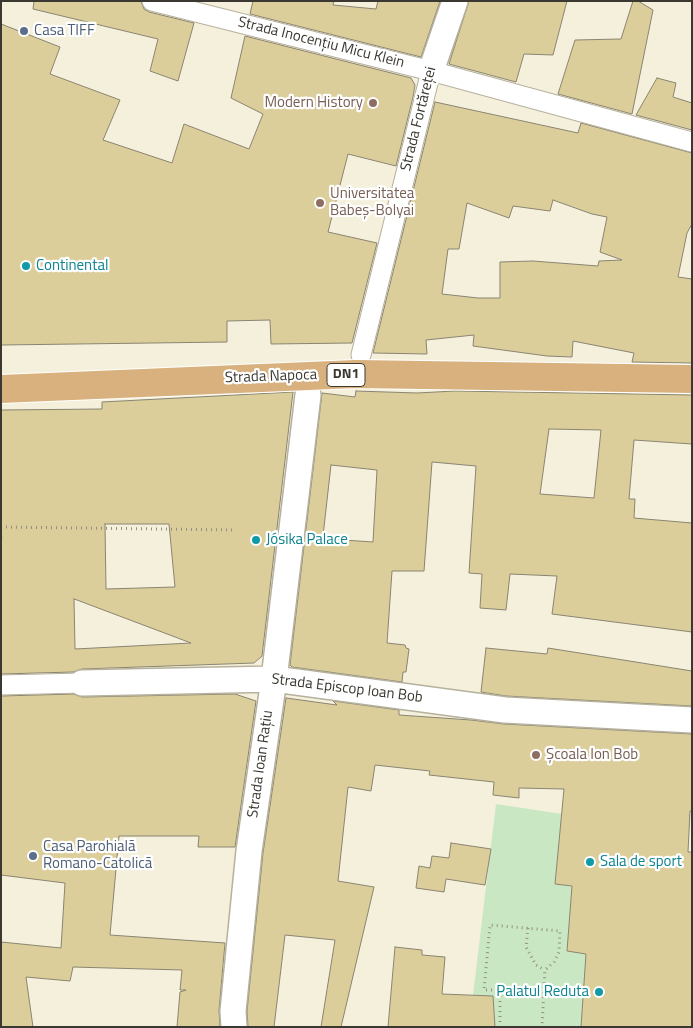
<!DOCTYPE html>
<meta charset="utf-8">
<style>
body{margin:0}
#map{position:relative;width:693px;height:1028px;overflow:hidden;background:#f5f0db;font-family:"Titillium Web",sans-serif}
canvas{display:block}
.frame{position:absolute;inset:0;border:2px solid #3a3830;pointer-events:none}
</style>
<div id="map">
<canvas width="693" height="1028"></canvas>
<div class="frame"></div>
</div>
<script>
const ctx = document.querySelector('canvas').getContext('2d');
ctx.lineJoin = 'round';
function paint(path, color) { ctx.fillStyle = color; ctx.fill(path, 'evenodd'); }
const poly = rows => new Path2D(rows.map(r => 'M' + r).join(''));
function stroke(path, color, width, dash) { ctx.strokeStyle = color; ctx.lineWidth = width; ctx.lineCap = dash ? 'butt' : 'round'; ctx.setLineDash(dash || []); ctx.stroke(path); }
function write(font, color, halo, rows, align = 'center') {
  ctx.font = font + ' "Titillium Web",sans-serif'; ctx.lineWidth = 4.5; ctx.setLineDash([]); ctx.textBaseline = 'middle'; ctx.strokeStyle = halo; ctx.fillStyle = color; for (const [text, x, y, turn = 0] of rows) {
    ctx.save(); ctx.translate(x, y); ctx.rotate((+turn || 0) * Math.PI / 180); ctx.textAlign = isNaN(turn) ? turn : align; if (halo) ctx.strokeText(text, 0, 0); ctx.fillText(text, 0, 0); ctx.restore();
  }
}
paint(poly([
 [496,804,562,814,555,884,572,886,567,951,586,954,581,1027,495,1027,493,996,473,995]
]), '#cae7c3');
const building = poly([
 [34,1,141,1,144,9,149,12,194,23,178,81,150,71,158,39,33,9,34,1],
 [253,1,334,1,333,5,376,9,378,1,440,1,421,57,250,14,253,1],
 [469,1,567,1,553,55,524,54,516,82,449,64,469,1],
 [633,1,638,1,653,10,632,114,558,94,575,40,621,39,633,1],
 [1,24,60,47,50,74,120,100,103,140,172,163,184,124,249,149,263,114,231,98,245,36,411,78,415,85,413,97,396,166,348,154,328,232,377,243,352,343,271,344,270,320,227,321,227,342,1,345,1,24],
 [657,78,676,83,673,97,692,103,692,130,636,115,657,78],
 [435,102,578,133,581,123,692,153,692,224,687,233,678,277,692,279,692,363,632,362,634,353,573,341,572,357,547,356,473,346,474,335,426,340,427,354,373,353,435,102],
 [553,200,592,214,607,217,600,252,622,260,599,261,598,266,533,261,500,262,500,298,478,298,442,294,448,249,459,249,467,203,509,218,513,206,550,211,553,200],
 [356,391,417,393,455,391,692,395,692,444,634,440,629,499,635,499,634,518,692,523,692,632,552,614,557,576,510,574,506,610,480,608,482,574,469,573,476,466,432,462,424,571,392,571,387,643,405,645,406,648,409,649,406,672,403,672,402,682,292,667,290,665,322,393,355,397,356,391],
 [549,429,601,430,594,498,540,494,549,429],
 [331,465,377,470,373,542,329,539,329,537,323,536,331,465],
 [293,392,262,656,254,663,82,669,73,672,1,674,1,410,102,409,102,402,293,392],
 [105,524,169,524,175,587,106,589,105,524],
 [74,599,77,600,191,643,75,649,74,599],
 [486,648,547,654,548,648,692,671,692,706,506,696,481,692,486,648],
 [74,694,82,697,235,694,256,701,235,847,198,847,199,836,119,836,110,935,225,943,219,1010,220,1027,177,1027,180,992,186,990,180,990,182,970,73,967,70,981,26,977,33,1027,1,1027,1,942,61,948,65,883,1,875,1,696,74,694],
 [286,698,337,705,333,701,399,710,399,715,471,720,504,724,692,734,692,811,690,811,688,852,692,852,692,1027,581,1027,586,954,567,951,572,886,555,884,564,789,519,788,519,798,493,795,494,782,429,775,430,771,375,765,371,791,348,787,338,881,374,887,341,1027,321,1027,335,940,285,935,274,1027,248,1027,247,1011,263,853,286,698],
 [451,843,491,849,485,885,446,879,444,892,416,888,419,866,430,868,432,856,449,858,451,843],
 [395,947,422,950,422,955,445,957,442,994,493,996,495,1027,388,1027,395,947]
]);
paint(building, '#dcce9b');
stroke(building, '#898471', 1);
const pedestrian = poly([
 [152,1,431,71,692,142],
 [361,355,431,71],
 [1,685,82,683]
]);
const minor = poly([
 [431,71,455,1],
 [82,683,274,679,505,710,692,720],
 [234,1027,233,1011,249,851,274,679,308,395]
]);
const primary = poly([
 [1,389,356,374,692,379]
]);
stroke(pedestrian, '#b6b19d', 21);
stroke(minor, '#b6b19d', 28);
stroke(primary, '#fff', 30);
stroke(poly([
 [1,527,236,530],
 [1,537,1,542],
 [689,816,692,816],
 [528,928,526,947,536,965,545,970],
 [500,1027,500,990,484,990,490,925,560,931,559,952,554,962,545,970,542,1027]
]), '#939081', 3, [1, 4]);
stroke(pedestrian, '#fff', 19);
stroke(minor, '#fff', 25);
stroke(primary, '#d8b17e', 28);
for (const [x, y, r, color] of [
 [24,31,5,"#5c6f8a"],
 [373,103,5,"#8d6e63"],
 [320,203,5,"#8d6e63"],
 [26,266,5,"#0f9aa8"],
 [256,540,5,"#0f9aa8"],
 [536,755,5,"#8d6e63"],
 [33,856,5,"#5c6f8a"],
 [590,862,5,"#0f9aa8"],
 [599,992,5,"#0f9aa8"]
]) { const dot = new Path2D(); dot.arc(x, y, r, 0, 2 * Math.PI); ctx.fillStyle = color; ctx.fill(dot); stroke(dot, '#fff', 2); }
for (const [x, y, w] of [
 [346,375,38]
]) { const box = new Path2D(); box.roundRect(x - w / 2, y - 11.5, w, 23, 4); ctx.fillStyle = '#fff'; ctx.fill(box); stroke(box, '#3a3830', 1); }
write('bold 14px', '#3a3830', null, [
 ["DN1",346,375]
]);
write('15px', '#4e5e75', '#fff', [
 ["Casa TIFF",34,31],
 ["Casa Parohială",43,847],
 ["Romano-Catolică",43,864]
], 'left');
write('15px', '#3a3830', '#fff', [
 ["Strada Inocențiu Micu Klein",321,43,14],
 ["Strada Fortăreței",419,119,-76],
 ["Strada Napoca",271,377,-2],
 ["Strada Episcop Ioan Bob",347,689,7],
 ["Strada Ioan Rațiu",261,764,-82]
]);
write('15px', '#785e54', '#fff', [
 ["Modern History",363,103,"right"],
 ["Universitatea",330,194],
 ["Babeș-Bolyai",330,211],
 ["Școala Ion Bob",546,755]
], 'left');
write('15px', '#0d838f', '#fff', [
 ["Continental",36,266],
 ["Jósika Palace",266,540],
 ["Sala de sport",600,862],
 ["Palatul Reduta",589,992,"right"]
], 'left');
</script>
